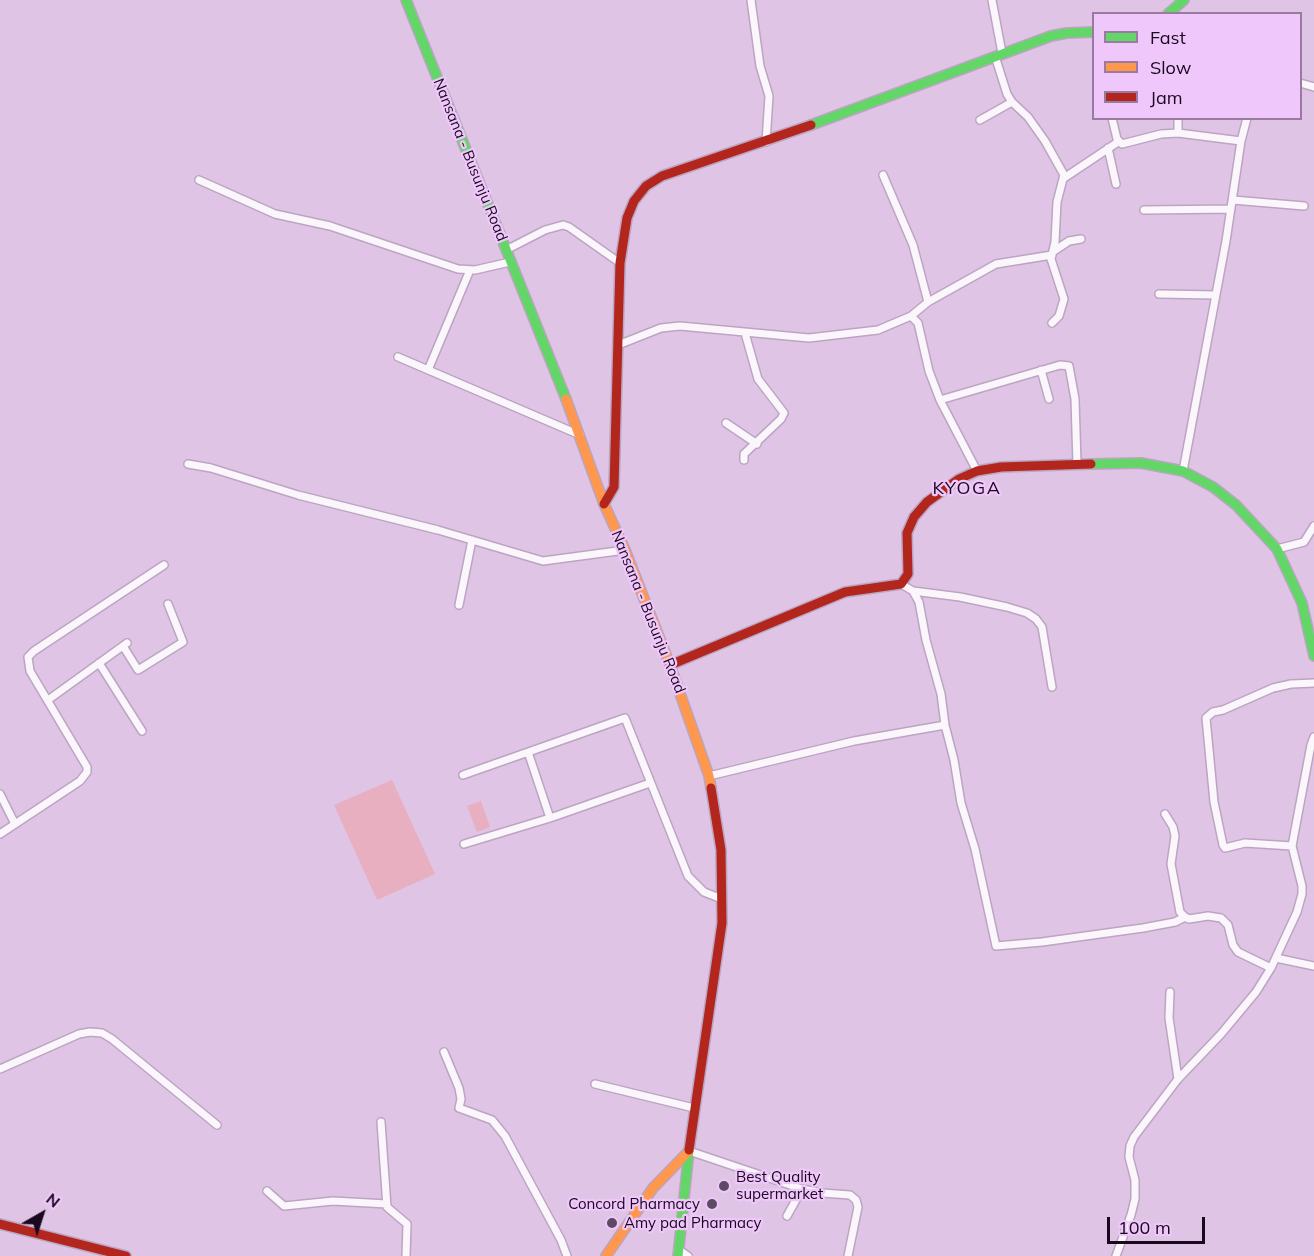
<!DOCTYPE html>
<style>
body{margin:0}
#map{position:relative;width:1314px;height:1256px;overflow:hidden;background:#dfc4e6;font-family:Mulish,sans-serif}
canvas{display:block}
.legend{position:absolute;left:1092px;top:12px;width:210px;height:108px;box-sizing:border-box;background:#efc7fa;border:2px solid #997ba2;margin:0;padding:8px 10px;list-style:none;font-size:18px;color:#19081e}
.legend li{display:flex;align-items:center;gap:12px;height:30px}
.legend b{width:30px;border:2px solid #997ba2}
.north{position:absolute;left:12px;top:1184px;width:60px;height:60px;-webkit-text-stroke:4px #efc7fa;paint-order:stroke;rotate:39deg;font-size:16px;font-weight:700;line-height:24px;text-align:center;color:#19081e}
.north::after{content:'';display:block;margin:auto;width:21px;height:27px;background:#19081e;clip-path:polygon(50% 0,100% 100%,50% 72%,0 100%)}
.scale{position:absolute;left:1107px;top:1217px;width:98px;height:27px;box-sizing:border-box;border:3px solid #19081e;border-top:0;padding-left:8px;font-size:18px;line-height:21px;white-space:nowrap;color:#19081e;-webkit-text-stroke:4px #efc7fa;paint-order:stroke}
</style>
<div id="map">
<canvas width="1314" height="1256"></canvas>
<ul class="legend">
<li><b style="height:8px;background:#63d668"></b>Fast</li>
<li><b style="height:8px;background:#ff974d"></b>Slow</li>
<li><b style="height:8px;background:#b3261e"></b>Jam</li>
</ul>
<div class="north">N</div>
<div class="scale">100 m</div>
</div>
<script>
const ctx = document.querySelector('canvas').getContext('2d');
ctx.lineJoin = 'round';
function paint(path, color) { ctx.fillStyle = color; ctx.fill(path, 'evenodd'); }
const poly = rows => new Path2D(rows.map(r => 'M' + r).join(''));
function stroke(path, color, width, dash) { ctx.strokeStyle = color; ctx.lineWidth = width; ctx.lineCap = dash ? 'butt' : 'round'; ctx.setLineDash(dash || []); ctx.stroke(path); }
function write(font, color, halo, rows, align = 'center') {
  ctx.font = font + ' Mulish,sans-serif'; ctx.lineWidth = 4.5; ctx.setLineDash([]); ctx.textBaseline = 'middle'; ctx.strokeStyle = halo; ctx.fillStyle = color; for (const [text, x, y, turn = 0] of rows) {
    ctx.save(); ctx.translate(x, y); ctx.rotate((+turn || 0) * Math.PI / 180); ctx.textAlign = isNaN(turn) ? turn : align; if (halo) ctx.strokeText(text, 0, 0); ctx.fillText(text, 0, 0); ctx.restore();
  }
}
paint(poly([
 [392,780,435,874,377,900,334,805],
 [481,801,490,827,477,832,467,806]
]), '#e7afbf');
const street = poly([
 [751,0,760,66,769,96,766,142],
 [992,0,1002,53],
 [995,56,1007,94,1012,102,1028,117,1045,141,1064,175,1057,202,1055,242,1051,259,1064,299,1059,316,1052,323],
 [1300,83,1314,87],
 [1112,118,1117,139,1122,144,1161,134,1178,133,1241,141,1226,241,1183,471],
 [980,120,1012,102],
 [1178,133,1178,118],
 [1241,141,1247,118],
 [1108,148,1116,184],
 [883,175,913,245,928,302],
 [1064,178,1118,142],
 [199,180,275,214,330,226,458,269,475,270,510,262],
 [1233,200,1304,206],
 [1144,210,1231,209],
 [506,250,545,230,563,225,569,227,620,263],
 [1054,251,1069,241,1081,239],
 [1159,294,1216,295],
 [911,316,928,302,996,264,1052,255],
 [618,345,661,328,680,326,809,338,878,330,911,316,918,323,929,371,940,400,977,471],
 [398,357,580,435],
 [428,370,470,270],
 [1041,370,1049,399],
 [940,400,1060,365,1069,366,1075,399,1077,464],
 [726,423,757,444],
 [744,460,744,454,781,419,784,413,758,379,745,333],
 [188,464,211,468,298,495,438,530,543,561,625,550],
 [1277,549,1304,542,1314,526],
 [901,584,913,591,919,602,926,640,941,694,945,725,954,760,961,803,975,849,996,946,1042,942,1143,928,1175,922,1185,917],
 [913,591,960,597,1007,607,1027,613,1036,619,1042,627,1052,687],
 [459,605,472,540],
 [123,646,138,670,183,642,168,604],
 [99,663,142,731],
 [48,700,127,643],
 [528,752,550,818],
 [463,775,625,718,688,876,704,892,722,899],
 [709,776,854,741,945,725],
 [0,794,15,824],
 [1165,814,1173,827,1175,836,1171,864,1180,912,1185,917,1189,919,1208,916,1221,918,1228,925,1233,945,1238,952,1271,968],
 [0,834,80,781,87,772,87,767,30,671,28,657,34,651,164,565],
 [464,844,550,818,650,783],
 [1292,846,1245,843,1225,848,1223,845,1214,802,1206,718,1213,712,1223,710,1273,688,1291,684,1314,683],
 [1276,958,1314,966],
 [1170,992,1169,1018,1178,1079],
 [444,1052,459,1088,461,1099,459,1108,492,1120,505,1136,561,1240,567,1256],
 [0,1069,79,1034,90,1032,102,1033,112,1039,217,1125],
 [595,1084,694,1108],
 [381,1122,387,1207,407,1224,406,1256],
 [689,1151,802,1189,822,1193,850,1195,856,1200,858,1207,848,1256],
 [267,1191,284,1206,333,1201,387,1204],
 [787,1216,802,1189],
 [678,1249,688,1256],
 [1116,1256,1131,1215,1135,1199,1135,1180,1129,1157,1130,1146,1134,1137,1178,1079,1221,1034,1256,992,1271,968,1297,912,1302,894,1302,886,1292,846,1311,745,1314,737]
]);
const fast = poly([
 [406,0,566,399],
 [1168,14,1184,0],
 [811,125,1051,36,1067,33,1094,32],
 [1091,464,1141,463,1183,471,1213,487,1236,505,1277,549,1302,603,1314,656],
 [678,1256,689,1150]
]);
const slow = poly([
 [566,399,604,504,625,550,670,665,709,776,711,788],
 [606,1256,653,1188,689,1151]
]);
const jam = poly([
 [604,504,614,487,620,263,627,218,634,201,646,186,662,176,811,125],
 [670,665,845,592,901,584,908,574,907,533,914,517,927,502,959,479,977,471,1001,467,1091,464],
 [689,1150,722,923,721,850,711,788],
 [0,1224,126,1256]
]);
stroke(street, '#bba5c1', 10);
stroke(fast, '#bba5c1', 12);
stroke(slow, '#bba5c1', 12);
stroke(jam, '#bba5c1', 12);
stroke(street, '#faf6fb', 7);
stroke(fast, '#63d668', 9);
stroke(slow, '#ff974d', 9);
stroke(jam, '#b3261e', 9);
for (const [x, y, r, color] of [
 [724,1186,6,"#5e4a64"],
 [712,1204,6,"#5e4a64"],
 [612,1223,6,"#5e4a64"]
]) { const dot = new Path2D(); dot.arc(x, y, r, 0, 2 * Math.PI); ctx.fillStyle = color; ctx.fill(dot); stroke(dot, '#efc7fa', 2); }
write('15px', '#19081e', '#efc7fa', [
 ["Nansana - Busunju Road",470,160,68],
 ["Nansana - Busunju Road",648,612,68]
]);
write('15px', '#19081e', '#efc7fa', [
 ["Best Quality",736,1177],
 ["supermarket",736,1194],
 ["Concord Pharmacy",700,1204,"right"],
 ["Amy pad Pharmacy",624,1223]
], 'left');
ctx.letterSpacing = '1.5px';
write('18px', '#19081e', '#efc7fa', [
 ["KYOGA",967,489]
]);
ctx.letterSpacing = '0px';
</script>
